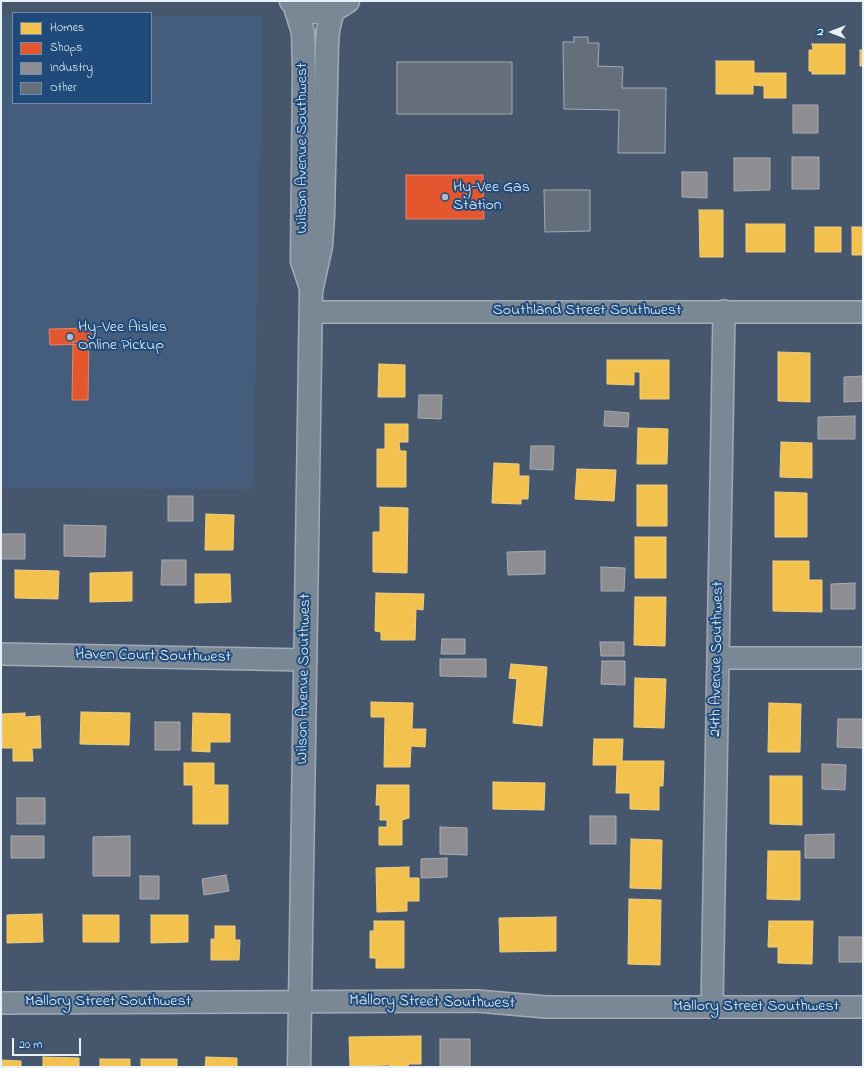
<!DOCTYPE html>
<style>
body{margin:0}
#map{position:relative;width:864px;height:1068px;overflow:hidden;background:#46576d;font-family:"Indie Flower",sans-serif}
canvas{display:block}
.frame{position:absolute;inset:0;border:2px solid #e8f1f8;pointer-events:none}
.legend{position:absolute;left:12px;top:12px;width:140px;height:92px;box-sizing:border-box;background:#1f4a7a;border:1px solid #6f8dac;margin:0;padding:5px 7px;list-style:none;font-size:12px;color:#e8f1f8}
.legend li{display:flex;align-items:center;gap:8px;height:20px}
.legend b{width:20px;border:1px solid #6f8dac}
.north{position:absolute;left:812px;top:12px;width:40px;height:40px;-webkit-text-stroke:3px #1f4a7a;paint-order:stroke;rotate:270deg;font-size:11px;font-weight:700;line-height:16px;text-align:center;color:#e8f1f8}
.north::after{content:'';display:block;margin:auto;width:14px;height:18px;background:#e8f1f8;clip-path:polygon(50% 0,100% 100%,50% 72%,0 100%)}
.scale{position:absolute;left:12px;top:1038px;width:69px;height:18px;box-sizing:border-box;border:2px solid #e8f1f8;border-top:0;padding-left:5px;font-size:12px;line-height:14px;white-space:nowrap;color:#e8f1f8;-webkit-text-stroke:3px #1f4a7a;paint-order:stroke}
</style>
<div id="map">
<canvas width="864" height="1068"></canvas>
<div class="frame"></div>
<ul class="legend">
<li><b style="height:11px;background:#f2c14e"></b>Homes</li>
<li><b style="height:11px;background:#e4572e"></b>Shops</li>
<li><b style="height:11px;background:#8d8d92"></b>Industry</li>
<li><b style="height:11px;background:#656f7c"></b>Other</li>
</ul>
<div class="north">N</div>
<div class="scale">20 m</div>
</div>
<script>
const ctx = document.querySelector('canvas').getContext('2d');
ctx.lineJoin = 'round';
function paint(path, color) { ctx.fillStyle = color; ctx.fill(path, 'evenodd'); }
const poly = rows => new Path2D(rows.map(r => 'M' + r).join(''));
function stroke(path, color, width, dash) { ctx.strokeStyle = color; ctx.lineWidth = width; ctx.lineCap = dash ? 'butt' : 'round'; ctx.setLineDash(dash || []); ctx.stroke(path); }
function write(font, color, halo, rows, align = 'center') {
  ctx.font = font + ' "Indie Flower",sans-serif'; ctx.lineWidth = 4; ctx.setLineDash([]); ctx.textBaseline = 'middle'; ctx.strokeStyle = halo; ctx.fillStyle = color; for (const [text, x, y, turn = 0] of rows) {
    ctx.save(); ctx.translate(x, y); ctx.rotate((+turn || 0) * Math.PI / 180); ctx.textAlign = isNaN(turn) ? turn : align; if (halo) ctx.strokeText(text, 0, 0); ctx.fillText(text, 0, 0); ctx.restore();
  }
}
paint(poly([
 [151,16,263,16,253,489,1,488,1,17,13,17,13,103,151,103]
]), '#445d7d');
const homes = poly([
 [812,44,845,44,845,74,812,74,812,71,809,71,809,50,813,50,812,44],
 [860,50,863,50,863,66,860,66,860,50],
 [716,61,754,61,754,73,786,73,786,98,764,98,764,86,753,85,753,94,716,94,716,61],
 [699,210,723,210,723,257,700,257,699,210],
 [746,224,785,224,785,252,746,252,746,224],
 [815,227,841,227,841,252,815,252,815,227],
 [852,227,863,227,863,255,852,255,852,227],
 [778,352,810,353,810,402,778,401,778,352],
 [607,360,669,360,669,399,640,399,640,372,634,372,634,385,607,384,607,360],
 [379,364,405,365,405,397,378,397,379,364],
 [385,424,408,424,408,442,399,442,400,451,406,451,406,487,377,487,377,449,385,449,385,424],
 [638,428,668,429,667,464,637,464,638,428],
 [781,442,812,443,812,478,780,477,781,442],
 [494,463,519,464,519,476,529,476,528,499,521,499,521,504,492,503,494,463],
 [577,469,616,470,614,501,575,499,577,469],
 [637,485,667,485,667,526,637,526,637,485],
 [775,492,807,493,807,537,775,537,775,492],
 [380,507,408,508,407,573,373,572,373,532,380,532,380,507],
 [206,514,234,515,233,550,205,550,206,514],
 [635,537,666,537,666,578,635,578,635,537],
 [773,561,809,561,809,580,822,580,822,612,773,611,773,561],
 [15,570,59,571,58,599,15,598,15,570],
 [132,572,132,601,90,602,90,573,132,572],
 [195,574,230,574,231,602,195,603,195,574],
 [376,593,424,594,423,610,416,609,415,640,381,640,381,632,375,631,376,593],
 [635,597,666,597,665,646,634,645,635,597],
 [511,664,547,667,542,726,513,723,517,679,509,678,511,664],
 [635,678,666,679,664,728,634,727,635,678],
 [371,702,413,703,412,729,426,729,425,747,411,746,410,767,384,767,385,717,371,717,371,702],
 [769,703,801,704,800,752,768,752,769,703],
 [81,712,130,713,129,745,80,744,81,712],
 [25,713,25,717,40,716,41,748,32,748,33,761,13,761,13,748,2,748,2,714,25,713],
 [193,713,230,714,230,742,210,742,210,752,192,751,193,713],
 [594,739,623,739,622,761,664,761,663,786,659,786,659,810,630,809,630,793,616,793,617,765,593,765,594,739],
 [184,763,214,763,214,785,228,785,228,824,193,824,193,785,184,785,184,763],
 [770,776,802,776,802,825,770,824,770,776],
 [493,782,545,783,544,810,493,809,493,782],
 [377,785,409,785,409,818,402,820,402,845,379,845,379,827,387,827,387,820,380,820,380,805,376,805,377,785],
 [631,839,662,840,661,889,630,888,631,839],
 [768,851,800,851,800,900,767,899,768,851],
 [409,867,409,878,419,878,419,901,407,901,407,911,377,912,376,868,409,867],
 [629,899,661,900,660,965,628,964,629,899],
 [42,914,43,942,7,943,7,915,42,914],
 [83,915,119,915,119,942,83,942,83,915],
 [151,915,188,915,188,942,151,943,151,915],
 [556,917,556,951,500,952,499,918,556,917],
 [374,921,404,921,404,968,376,968,376,958,370,958,370,931,374,931,374,921],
 [769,921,813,921,812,964,778,963,778,947,768,947,769,921],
 [215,926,235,926,235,940,240,940,239,960,211,960,211,939,215,939,215,926],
 [421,1036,421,1064,409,1064,407,1067,391,1067,389,1065,350,1066,349,1037,421,1036],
 [43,1057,79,1058,79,1067,43,1067,43,1057],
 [206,1057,237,1058,237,1067,205,1067,206,1057],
 [100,1059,130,1059,130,1067,100,1067,100,1059],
 [141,1059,177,1059,177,1067,141,1067,141,1059],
 [1,1060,21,1061,21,1067,1,1067,1,1060]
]);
paint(homes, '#f2c14e');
stroke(homes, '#efcf81', 1);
const shops = poly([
 [406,175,483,175,484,219,406,219,406,175],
 [91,328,91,344,50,345,49,329,91,328],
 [73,342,89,342,88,400,72,400,73,342]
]);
paint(shops, '#e4572e');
stroke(shops, '#e5856b', 1);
const industry = poly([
 [793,105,818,105,818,133,793,133,793,105],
 [792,157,819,157,819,189,792,189,792,157],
 [734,158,770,158,770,190,734,191,734,158],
 [682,172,707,172,707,198,682,197,682,172],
 [863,376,863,401,844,402,844,377,863,376],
 [419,395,442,395,441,419,418,418,419,395],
 [605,411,629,413,628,427,604,426,605,411],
 [855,416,855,439,818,439,818,417,855,416],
 [531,446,554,446,553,470,530,469,531,446],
 [168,496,193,496,193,521,168,521,168,496],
 [64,525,106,526,105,557,64,556,64,525],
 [1,534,25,534,25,559,1,559,1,534],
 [545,551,545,574,508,575,507,552,545,551],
 [162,560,186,560,186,585,161,585,162,560],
 [601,567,625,568,624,591,601,591,601,567],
 [855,583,855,609,831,609,831,584,855,583],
 [442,639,465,639,465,654,441,654,442,639],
 [600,642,624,642,624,656,601,656,600,642],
 [440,659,486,659,486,677,440,676,440,659],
 [602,661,625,661,625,685,601,684,602,661],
 [838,719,863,719,863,748,837,747,838,719],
 [155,722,180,722,180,750,155,750,155,722],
 [822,764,846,765,845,790,822,789,822,764],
 [17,798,45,798,45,824,17,824,17,798],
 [590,816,616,816,616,844,590,844,590,816],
 [440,827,467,828,467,855,440,854,440,827],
 [834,834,834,858,805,858,805,835,834,834],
 [11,836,44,836,44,858,11,858,11,836],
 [130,836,130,876,93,876,93,837,130,836],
 [447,858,447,877,421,878,421,859,447,858],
 [226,875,229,891,204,895,202,879,226,875],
 [140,876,159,876,159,899,140,899,140,876],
 [839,937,863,937,862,962,839,962,839,937],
 [440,1039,470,1039,470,1067,440,1067,440,1039]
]);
paint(industry, '#8d8d92');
stroke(industry, '#a8abb1', 1);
const building = poly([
 [574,37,588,37,588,43,599,43,598,66,623,67,622,88,666,88,665,153,618,153,619,110,564,109,563,42,574,42,574,37],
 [397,62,512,62,512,114,397,114,397,62],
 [544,190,590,190,590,231,545,232,544,190]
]);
paint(building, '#656f7c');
stroke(building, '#a2abb7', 1);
const minor = poly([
 [311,312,863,312],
 [1,654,306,660],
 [718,658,863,658],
 [1,1003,477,1001,546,1007,863,1007],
 [712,1007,724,311]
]);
const secondary = poly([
 [291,1,304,10,316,12,328,11,339,7,348,1],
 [294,4,303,32,304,71,302,261,311,288],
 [299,1067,311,291,321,246,323,215,327,45,328,30,333,10]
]);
stroke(minor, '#a2abb7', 24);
stroke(secondary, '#a2abb7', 25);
stroke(minor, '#7a8795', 21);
stroke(secondary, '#7a8795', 22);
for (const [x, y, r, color] of [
 [445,197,4,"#afbbc7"],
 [70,337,4,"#afbbc7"]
]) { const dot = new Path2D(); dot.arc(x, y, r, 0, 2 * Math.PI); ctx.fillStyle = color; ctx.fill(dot); stroke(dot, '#1f4a7a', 1.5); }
write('16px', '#e8f1f8', '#1f4a7a', [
 ["Wilson Avenue Southwest",303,148,-90],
 ["Southland Street Southwest",587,311],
 ["Haven Court Southwest",153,657,1],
 ["24th Avenue Southwest",718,659,-89],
 ["Wilson Avenue Southwest",305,679,-89],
 ["Mallory Street Southwest",108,1002],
 ["Mallory Street Southwest",432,1003,1],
 ["Mallory Street Southwest",756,1007]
]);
write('16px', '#e8f1f8', '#1f4a7a', [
 ["Hy-Vee Gas",453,188],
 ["Station",453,206],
 ["Hy-Vee Aisles",78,328],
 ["Online Pickup",78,346]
], 'left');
</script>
